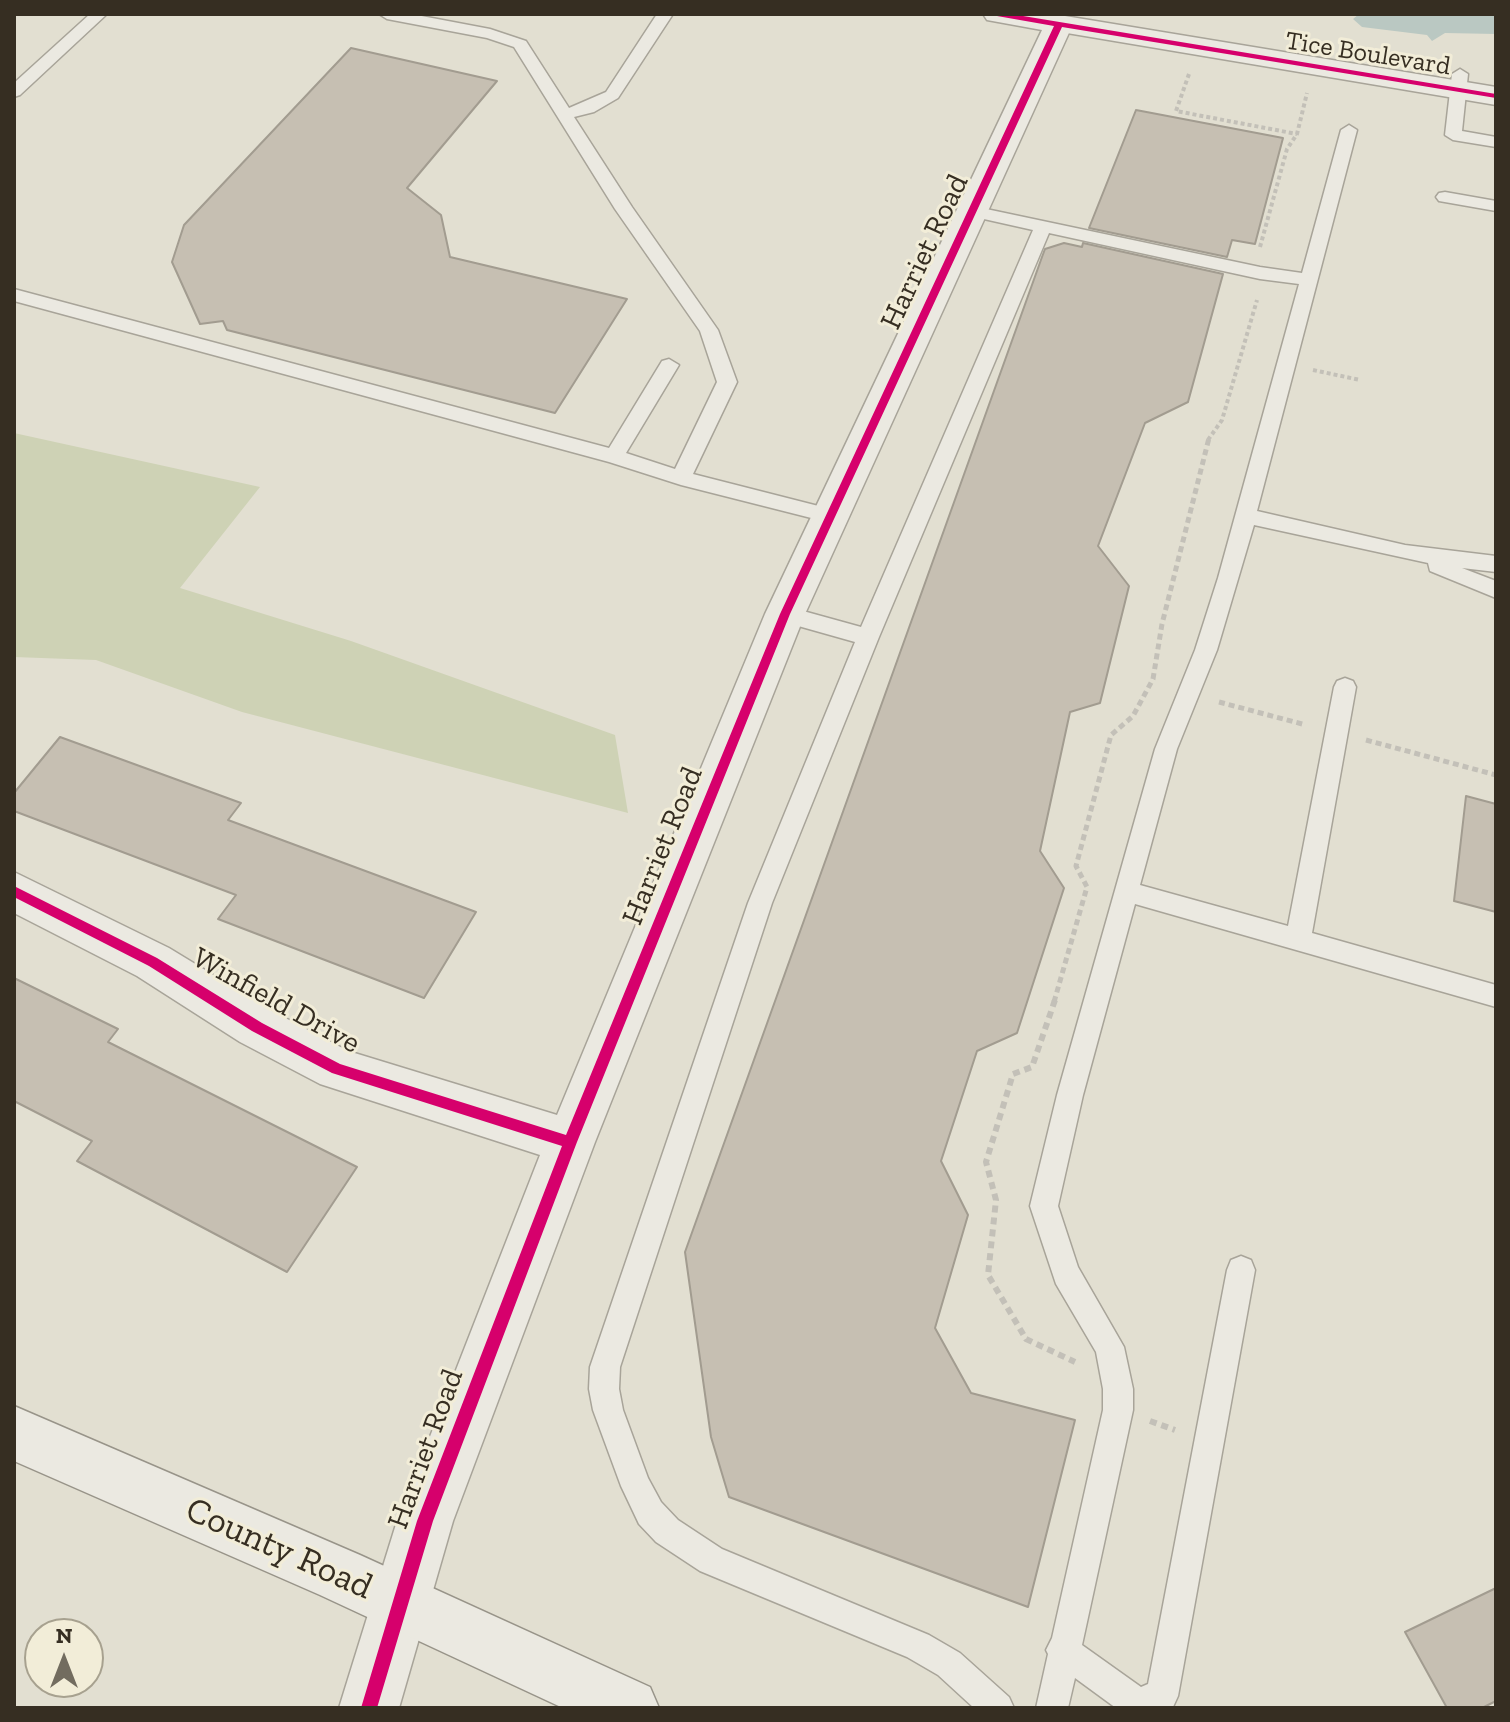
<!DOCTYPE html>
<style>
body{margin:0}
#map{position:relative;width:1510px;height:1722px;overflow:hidden;background:#e2dfd1;font-family:"Zilla Slab",serif}
canvas{display:block}
.frame{position:absolute;inset:0;border:16px solid #362e22;pointer-events:none}
.north{position:absolute;left:24px;top:1618px;width:80px;height:80px;box-sizing:border-box;background:#f2edd8;border:2px solid #a7a18f;border-radius:50%;rotate:0deg;font-size:22px;font-weight:700;line-height:32px;text-align:center;color:#362e22}
.north::after{content:'';display:block;margin:auto;width:28px;height:36px;background:#726c5f;clip-path:polygon(50% 0,100% 100%,50% 72%,0 100%)}
</style>
<div id="map">
<canvas width="1510" height="1722"></canvas>
<div class="frame"></div>
<div class="north">N</div>
</div>
<script>
const ctx = document.querySelector('canvas').getContext('2d');
ctx.lineJoin = 'round';
function paint(path, color) { ctx.fillStyle = color; ctx.fill(path, 'evenodd'); }
const poly = rows => new Path2D(rows.map(r => 'M' + r).join(''));
function stroke(path, color, width, dash) { ctx.strokeStyle = color; ctx.lineWidth = width; ctx.lineCap = dash ? 'butt' : 'round'; ctx.setLineDash(dash || []); ctx.stroke(path); }
function write(font, color, halo, rows, align = 'center') {
  ctx.font = font + ' "Zilla Slab",serif'; ctx.lineWidth = 6; ctx.setLineDash([]); ctx.textBaseline = 'middle'; ctx.strokeStyle = halo; ctx.fillStyle = color; for (const [text, x, y, turn = 0] of rows) {
    ctx.save(); ctx.translate(x, y); ctx.rotate((+turn || 0) * Math.PI / 180); ctx.textAlign = isNaN(turn) ? turn : align; if (halo) ctx.strokeText(text, 0, 0); ctx.fillText(text, 0, 0); ctx.restore();
  }
}
paint(poly([
 [14,433,260,487,180,588,351,641,615,735,628,813,242,712,96,660,14,657]
]), '#ced2b5');
paint(poly([
 [1359,14,1496,14,1496,34,1445,33,1432,41,1427,35,1362,27,1353,19]
]), '#bac8c2');
const building = poly([
 [351,48,497,81,407,188,441,215,450,257,627,299,555,413,227,330,223,321,200,324,172,262,184,225,351,48],
 [1136,110,1283,138,1255,244,1232,240,1227,257,1089,228,1136,110],
 [1064,243,1082,247,1083,243,1223,274,1188,402,1145,423,1098,546,1129,586,1100,703,1070,712,1040,851,1064,888,1017,1033,977,1051,941,1161,968,1215,935,1328,971,1393,1075,1420,1028,1607,729,1497,711,1437,685,1252,1042,257,1045,249,1064,243],
 [60,737,241,803,228,820,476,912,424,998,218,919,236,895,14,811,14,793,60,737],
 [1466,796,1496,804,1496,912,1454,901,1466,796],
 [14,978,118,1029,108,1042,357,1167,287,1272,77,1161,92,1141,14,1101,14,978],
 [1496,1588,1496,1701,1482,1708,1447,1708,1405,1632,1496,1588]
]);
paint(building, '#c6bfb2');
stroke(building, '#a29c90', 2);
const service = poly([
 [90,14,107,14,20,95,14,97,14,83,90,14],
 [379,14,411,14,490,29,526,41,569,108,606,92,657,14,673,14,618,98,594,112,574,117,632,207,718,330,737,382,693,474,838,511,841,516,838,521,831,523,681,485,609,462,14,301,14,289,609,448,662,361,669,359,679,365,626,453,675,469,717,382,700,331,615,209,514,47,487,38,387,19,379,14],
 [1460,69,1468,74,1462,131,1496,137,1496,147,1453,140,1445,135,1452,74,1460,69],
 [1349,125,1357,130,1257,511,1405,545,1496,556,1496,572,1462,568,1496,581,1496,598,1430,571,1428,563,1254,525,1217,650,1177,749,1140,885,1288,926,1334,687,1337,681,1345,678,1353,681,1356,687,1312,933,1496,985,1496,1007,1135,904,1083,1095,1058,1206,1078,1267,1124,1347,1133,1389,1133,1410,1082,1645,1141,1687,1148,1684,1227,1270,1231,1260,1241,1256,1251,1260,1255,1270,1178,1696,1173,1707,1116,1708,1075,1678,1068,1708,1036,1708,1048,1654,1046,1650,1052,1638,1103,1410,1103,1389,1096,1352,1056,1284,1030,1206,1057,1095,1155,749,1195,650,1218,578,1299,284,1260,279,1049,233,879,637,772,903,620,1367,619,1389,623,1410,648,1478,661,1502,678,1520,722,1549,929,1635,960,1653,1009,1697,1014,1708,974,1708,938,1675,907,1657,700,1571,656,1542,639,1524,621,1486,593,1410,589,1389,590,1367,748,903,855,642,777,620,774,614,777,608,785,606,861,627,1033,230,966,215,963,211,972,206,1260,267,1302,273,1341,130,1349,125],
 [1445,192,1496,201,1496,211,1439,201,1436,197,1439,193,1445,192]
]);
const minor = poly([
 [983,14,1050,14,1069,18,1073,24,805,614,595,1142,453,1521,399,1708,339,1708,397,1521,540,1155,320,1084,240,1042,137,976,14,913,14,872,169,948,274,1012,348,1051,557,1115,765,614,1042,30,987,20,983,14]
]);
const tertiary = poly([
 [1059,15,1496,87,1496,105,1049,30,1045,24,1049,18,1059,15]
]);
const secondary = poly([
 [14,1406,360,1555,650,1687,659,1708,563,1708,320,1595,14,1461,14,1406]
]);
stroke(service, '#a8a499', 3);
stroke(minor, '#a8a499', 3);
stroke(tertiary, '#a8a499', 3);
stroke(secondary, '#989489', 3);
stroke(poly([
 [1189,74,1176,111,1297,134],
 [1260,247,1287,149,1297,134,1307,93],
 [1313,370,1360,380],
 [1208,440,1222,420,1257,300]
]), '#c3c0b8', 4, [4, 3]);
stroke(poly([
 [1219,702,1306,725],
 [1366,740,1496,775],
 [1054,1002,1087,887,1076,866,1111,735,1133,716,1153,679,1162,624,1209,438]
]), '#c3c0b8', 5, [6, 4]);
stroke(poly([
 [1055,1000,1032,1067,1013,1074,986,1162,996,1200,988,1275,1026,1339,1075,1362],
 [1150,1421,1175,1430]
]), '#c3c0b8', 6, [7, 5]);
paint(service, '#ebe9e1');
paint(minor, '#ebe9e1');
paint(tertiary, '#ebe9e1');
paint(secondary, '#ebe9e1');
paint(poly([
 [993,14,1011,14,1496,94,1496,98,1062,27,790,614,577,1142,433,1521,377,1708,361,1708,417,1521,562,1146,332,1073,252,1031,149,966,14,897,14,886,157,958,262,1023,340,1064,566,1135,780,614,1054,26,997,16,993,14]
]), '#d6006c');
write('26px', '#362e22', '#f2edd8', [
 ["Tice Boulevard",1368,54,9]
]);
write('30px', '#362e22', '#f2edd8', [
 ["Harriet Road",925,252,-65],
 ["Harriet Road",663,846,-68],
 ["Winfield Drive",276,1001,29],
 ["Harriet Road",426,1449,-70]
]);
write('36px', '#362e22', '#f2edd8', [
 ["County Road",279,1549,24]
]);
</script>
